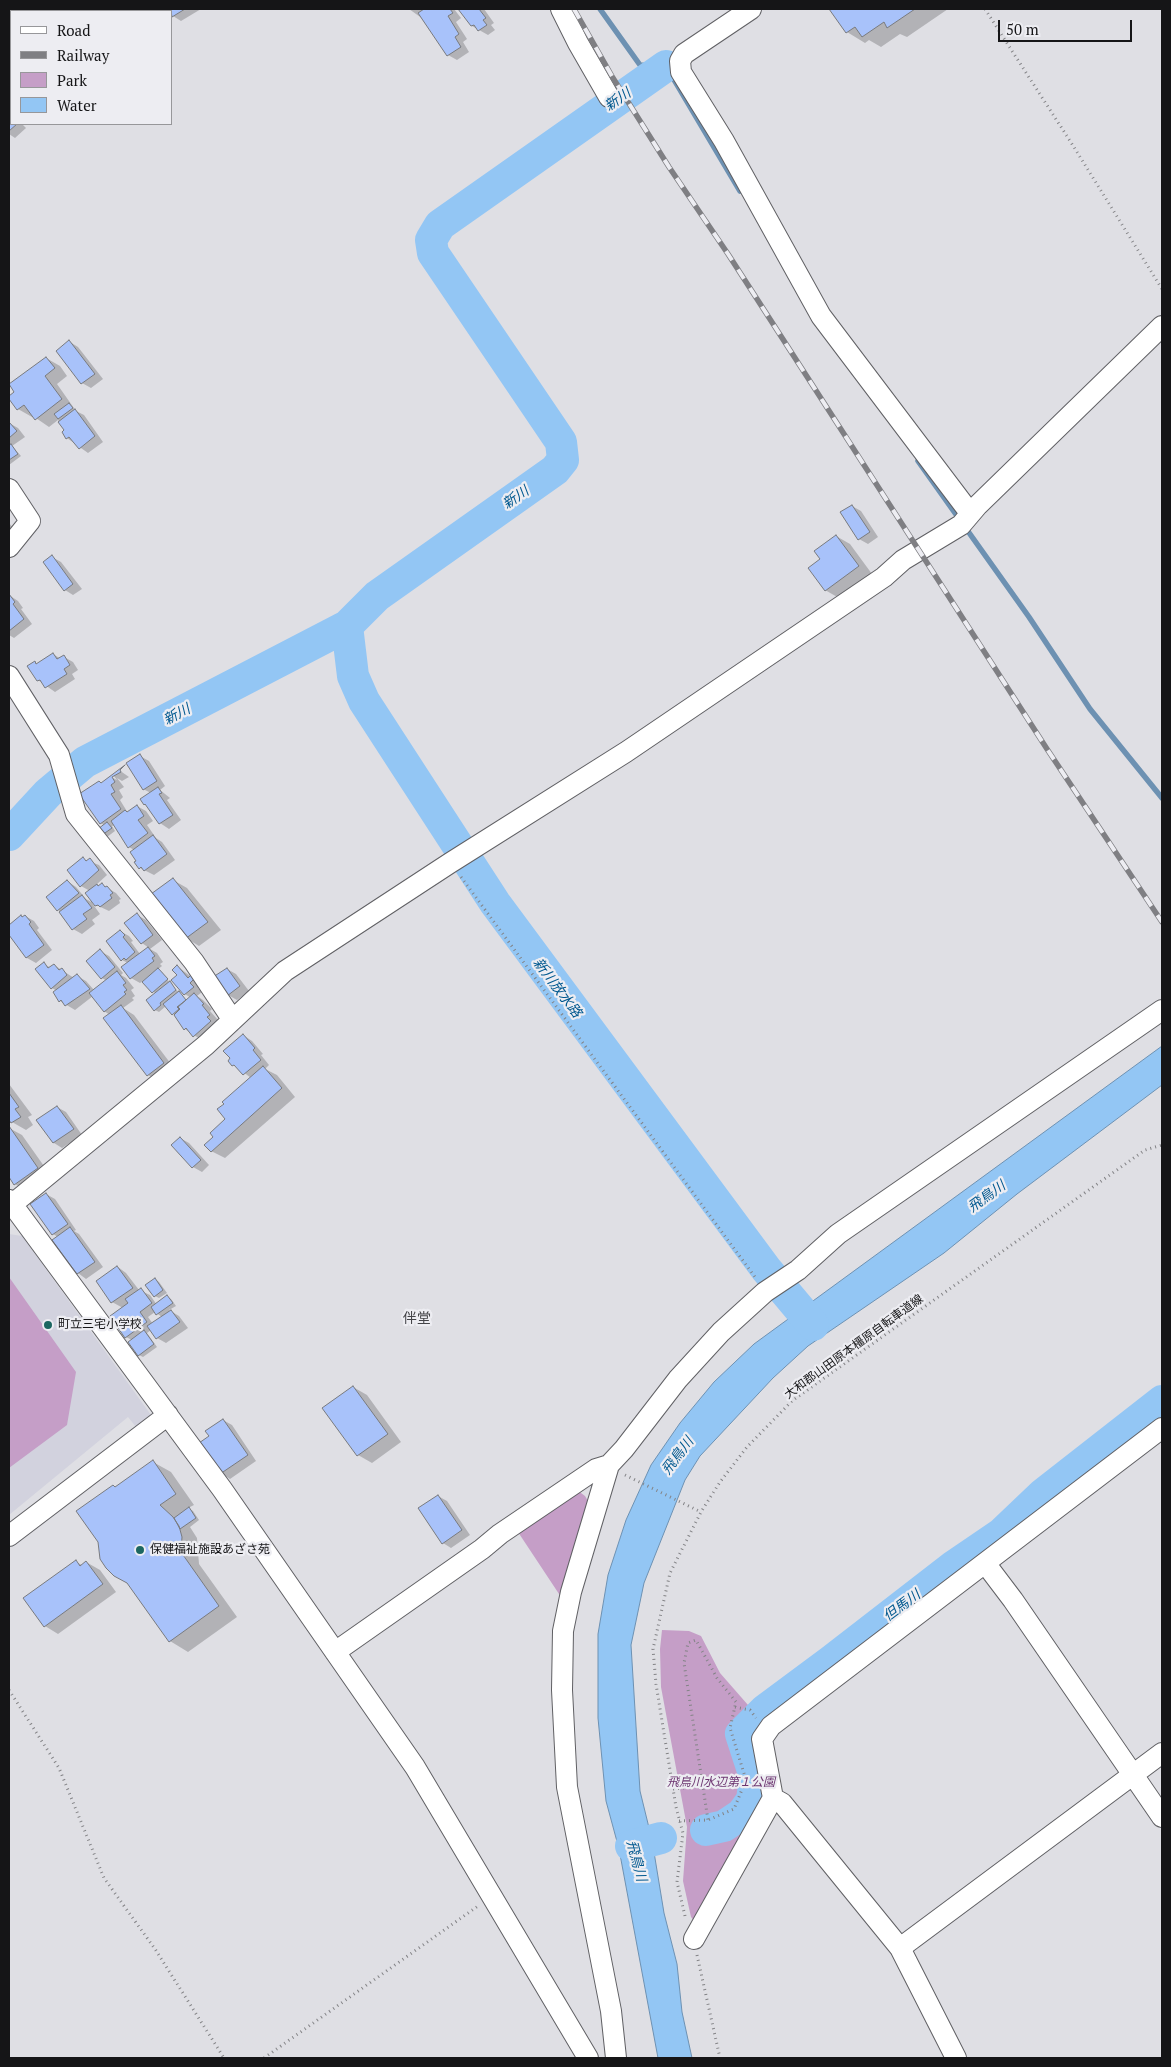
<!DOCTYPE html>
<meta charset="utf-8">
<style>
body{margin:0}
#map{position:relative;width:1171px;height:2067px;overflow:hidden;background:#dfdfe4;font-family:"PT Serif",serif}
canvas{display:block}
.frame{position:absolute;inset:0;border:10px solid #151517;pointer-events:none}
.legend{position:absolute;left:10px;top:10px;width:162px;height:115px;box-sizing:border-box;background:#ededf2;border:1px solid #97979a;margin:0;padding:6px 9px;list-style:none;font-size:15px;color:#151517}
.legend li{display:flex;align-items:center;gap:10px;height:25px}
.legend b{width:25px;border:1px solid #97979a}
.scale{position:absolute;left:998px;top:20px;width:134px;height:22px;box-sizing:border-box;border:2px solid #151517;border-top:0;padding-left:6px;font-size:15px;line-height:18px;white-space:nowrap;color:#151517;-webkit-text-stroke:4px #ededf2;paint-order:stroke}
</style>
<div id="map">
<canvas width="1171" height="2067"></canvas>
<div class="frame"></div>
<ul class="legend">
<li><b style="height:6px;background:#fff"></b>Road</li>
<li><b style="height:6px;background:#7f7f83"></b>Railway</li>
<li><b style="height:14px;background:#c59ec7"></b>Park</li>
<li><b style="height:14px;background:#93c6f4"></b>Water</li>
</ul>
<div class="scale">50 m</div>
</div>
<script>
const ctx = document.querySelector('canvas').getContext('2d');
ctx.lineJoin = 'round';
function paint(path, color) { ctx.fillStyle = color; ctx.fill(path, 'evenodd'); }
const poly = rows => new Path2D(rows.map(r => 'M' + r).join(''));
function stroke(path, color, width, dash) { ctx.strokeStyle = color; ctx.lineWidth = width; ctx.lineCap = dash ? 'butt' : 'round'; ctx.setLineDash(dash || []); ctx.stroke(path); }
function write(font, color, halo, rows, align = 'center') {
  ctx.font = font + ' "PT Serif","Noto Sans JP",serif'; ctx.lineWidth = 4.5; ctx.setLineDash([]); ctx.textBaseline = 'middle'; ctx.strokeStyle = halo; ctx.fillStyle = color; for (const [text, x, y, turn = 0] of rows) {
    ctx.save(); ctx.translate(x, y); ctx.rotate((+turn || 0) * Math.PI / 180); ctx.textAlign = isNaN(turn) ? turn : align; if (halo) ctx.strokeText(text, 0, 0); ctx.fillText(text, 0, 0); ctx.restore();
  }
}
paint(poly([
 [9,1234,22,1236,151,1415,136,1427,128,1417,9,1515]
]), '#d2d2de');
paint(poly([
 [9,1277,76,1372,67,1425,9,1468],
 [576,1493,581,1493,585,1496,588,1501,561,1597,518,1532],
 [662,1630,689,1631,701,1636,720,1673,748,1705,749,1716,756,1727,752,1738,762,1791,755,1818,695,1922,691,1917,683,1881,687,1827,661,1687,660,1649]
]), '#c59ec7');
const water = poly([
 [1162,1046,1162,1085,1017,1194,944,1253,808,1346,773,1378,700,1456,685,1480,644,1583,631,1645,640,1791,652,1840,664,1913,677,1964,682,2012,692,2058,658,2058,619,1849,606,1801,598,1718,598,1634,608,1575,626,1520,651,1465,680,1423,714,1382,754,1344,1162,1046]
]);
paint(water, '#93c6f4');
stroke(water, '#6d91b2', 1);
paint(poly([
 [61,9,73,9,75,11,60,11],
 [78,9,104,9,105,11,79,11],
 [126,9,161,9,163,11,126,11],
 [168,9,201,9,181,21,173,16,171,11],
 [409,9,454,9,461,18,456,22,467,39,463,42,469,52,457,60,448,55,423,19],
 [460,9,484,9,494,23,491,25,495,30,488,35,472,26],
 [831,9,948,9,907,37,900,34,881,47,869,40,865,43,847,32],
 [9,21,11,22,11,98,9,100],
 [9,109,11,112,11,124,22,124,26,128,15,138,9,134],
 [70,342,78,347,103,379,91,388,82,383],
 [46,358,60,366,67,376,57,384,76,411,84,415,103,442,88,453,67,438,66,431,58,420,49,427,33,416,32,417,18,409,9,397],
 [9,423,18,428,25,437,12,446,21,456,9,465],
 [852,506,861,511,878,537,868,544,859,539],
 [9,523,15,530,9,535],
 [836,536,850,544,872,574,839,598,825,590,822,559],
 [52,557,61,562,82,589,73,595,65,590],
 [9,595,18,601,23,608,21,609,32,624,14,638,9,635],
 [53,654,61,659,64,657,73,662,78,670,72,674,75,679,55,692,38,680,35,663,37,664],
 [140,756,149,761,165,786,160,790,170,798,167,800,181,820,169,829,160,823,141,799,151,793,143,789],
 [119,770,129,777,122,781,117,778,124,787,119,790,123,797,120,800,128,813,137,806,146,811,153,821,147,825,156,838,162,842,175,860,154,875,140,868,134,850,129,847,115,825,112,826,115,831,107,837,103,834,104,825,100,823,102,784,111,777,117,780,113,775],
 [83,859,99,865,107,875,96,885,99,887,102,885,116,893,121,899,119,900,120,903,109,911,92,903,100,914,92,920,95,924,82,934,73,929,61,912,58,910,67,881,76,887,86,899,95,904,90,891,81,886],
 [173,880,187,888,221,930,199,946,186,938],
 [137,915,146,920,162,940,150,949,157,953,163,962,160,964,162,966,157,970,162,972,170,983,187,1001,191,998,185,994,177,966,202,985,198,988,202,992,197,996,203,1000,212,1009,210,1011,218,1020,215,1023,219,1027,203,1041,185,1029,177,1017,166,1006,159,1012,155,1010,156,994,143,981,140,983,131,978,128,963,122,960,120,931,129,936,133,941,131,942,140,954,149,948,142,943],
 [25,916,34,921,39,928,37,930,52,950,36,963,27,958,9,933,9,926,21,917,23,918],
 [100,951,109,956,123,973,121,975,126,978,134,988,131,990,135,996,132,998,134,1000,123,1008,134,1015,177,1072,162,1083,148,1075,105,1019,110,1015,104,1011,93,996,75,1010,60,1001,57,991,52,988,44,964,51,968,54,965,74,978,77,976,86,981,94,990,107,981,102,978],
 [227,969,236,974,249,991,237,1000,228,995],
 [243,1035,252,1041,263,1054,261,1055,269,1065,265,1069,277,1075,295,1097,225,1158,211,1151,215,1137,251,1078,229,1061],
 [9,1084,32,1115,28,1117,33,1125,26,1130,12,1122,9,1118],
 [57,1107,66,1112,82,1135,62,1148,54,1143],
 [9,1128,22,1135,51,1176,28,1192,15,1184,9,1175],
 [180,1138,189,1143,209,1165,202,1172,193,1167],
 [46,1194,55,1199,76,1230,74,1231,79,1234,103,1267,86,1279,78,1273,58,1237,53,1234,31,1204],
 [118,1267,126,1273,139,1290,150,1295,157,1305,167,1297,171,1299,176,1306,169,1310,179,1316,188,1328,166,1343,157,1338,151,1330,147,1333,157,1347,143,1357,139,1355,132,1340,126,1337,123,1308,112,1302,98,1282],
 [155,1312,162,1317,153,1324,148,1317],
 [155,1279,159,1282,167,1293,159,1298,155,1296],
 [353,1387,367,1395,401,1442,372,1463,358,1455],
 [223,1420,232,1425,256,1461,230,1479,221,1473,210,1436],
 [153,1462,171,1472,194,1505,188,1508,193,1511,199,1520,190,1527,197,1538,199,1564,237,1617,188,1652,170,1641,129,1583,116,1488],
 [438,1496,447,1501,470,1535,451,1548,443,1543],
 [76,1562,82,1565,86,1562,100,1570,116,1592,58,1634,45,1626]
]), '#0003');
stroke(poly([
 [600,9,640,65,666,66],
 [666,66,740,191],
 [918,461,1029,617,1090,709,1162,798]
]), '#6d91b2', 5.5);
stroke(poly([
 [347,626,353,676,364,701,495,903,766,1269,813,1325],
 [9,835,48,793,85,762,347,626,377,596,555,470,563,460,561,442,433,253,431,240,440,225,666,66],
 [706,1830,724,1826,742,1814,752,1800,755,1777,741,1734,765,1710,831,1661,954,1566,1001,1534,1043,1494,1162,1401],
 [631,1846,661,1838]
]), '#93c6f4', 32);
const building = poly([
 [145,9,160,9,160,10,141,11,145,9],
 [166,9,185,9,172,17,171,11,168,11,166,9],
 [424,9,450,9,453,13,448,16,459,34,455,37,461,47,447,56,418,13,424,9],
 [458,9,479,9,486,18,483,20,487,25,478,31,474,25,471,26,458,9],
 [829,9,915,9,887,28,884,22,862,37,855,27,846,33,829,9],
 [9,25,11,28,11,47,9,49,9,25],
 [11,62,11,99,9,96,9,64,11,62],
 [9,112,11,115,11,124,17,124,9,131,9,112],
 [69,340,95,374,81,384,56,351,69,340],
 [46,357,55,368,45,376,62,399,35,420,24,405,17,410,9,399,9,396,14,392,9,384,46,357],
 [69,403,73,408,58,419,54,414,69,403],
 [75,409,95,436,79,449,69,437,66,439,62,432,64,430,58,422,75,409],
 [9,422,17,431,9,438,9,422],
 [11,444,18,454,9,460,9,445,11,444],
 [852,505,870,532,858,540,840,512,852,505],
 [836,535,859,566,825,591,808,568,820,559,814,551,836,535],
 [52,555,73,584,64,591,43,562,52,555],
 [9,594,15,602,13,604,24,619,9,631,9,594],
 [53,653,57,659,64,655,70,665,64,669,67,674,45,688,40,680,37,681,27,666,35,661,36,664,53,653],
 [140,754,157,781,143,790,126,763,140,754],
 [125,765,120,770,121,772,112,777,115,782,111,785,115,792,111,794,121,809,100,824,79,794,99,781,101,783,125,765],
 [158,787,162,793,159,794,173,815,159,824,145,804,144,805,140,799,158,787],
 [137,805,144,816,138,820,148,833,128,848,111,821,125,810,127,812,137,805],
 [107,822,112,828,102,835,98,829,107,822],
 [153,835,167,854,144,871,141,867,139,869,134,862,136,861,130,852,153,835],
 [83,857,86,861,90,858,99,870,80,887,67,870,83,857],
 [173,878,208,922,185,939,151,894,173,878],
 [67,880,79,893,57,911,46,897,67,880],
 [102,883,105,887,107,886,113,893,110,895,112,898,100,907,98,905,95,906,85,893,97,884,98,886,102,883],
 [82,895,92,908,83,914,87,919,72,930,59,912,82,895],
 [137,913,153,935,141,944,124,923,137,913],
 [21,915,22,917,25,915,31,922,29,924,44,945,26,958,9,935,9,925,21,915],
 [120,930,125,935,123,937,135,952,126,960,124,958,121,961,106,941,120,930],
 [148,947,155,956,152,958,154,961,130,979,121,967,148,947],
 [100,949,115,967,101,979,86,961,100,949],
 [44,962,48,968,54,964,59,970,62,968,67,975,51,989,35,969,44,962],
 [177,965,188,978,191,975,194,979,190,983,194,987,184,995,171,980,177,975,172,970,177,965],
 [158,968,168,979,152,993,142,982,158,968],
 [227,968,240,986,227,996,213,977,227,968],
 [117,971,126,983,123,985,127,990,124,992,126,994,104,1012,89,993,117,971],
 [77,974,90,989,65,1006,61,1000,59,1002,53,992,77,974],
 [170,981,176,990,160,1003,161,1005,154,1011,146,1000,170,981],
 [179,991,186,1000,177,1007,179,1009,172,1015,163,1004,179,991],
 [194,993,204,1004,202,1005,210,1015,207,1017,211,1021,193,1037,186,1028,184,1030,174,1015,180,1009,178,1007,194,993],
 [121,1005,164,1063,147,1076,103,1018,121,1005],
 [243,1034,255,1048,253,1050,261,1060,243,1075,234,1065,232,1066,228,1061,230,1058,223,1051,243,1034],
 [263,1066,282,1088,211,1152,204,1145,213,1137,210,1133,225,1119,217,1109,224,1104,222,1102,263,1066],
 [9,1093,19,1107,15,1109,21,1117,11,1123,9,1120,9,1093],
 [57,1106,74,1129,53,1143,36,1120,57,1106],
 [9,1126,38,1168,14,1185,9,1177,9,1126],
 [180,1137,201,1160,192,1168,171,1145,180,1137],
 [46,1193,68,1224,52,1235,30,1204,46,1193],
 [70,1227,95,1262,77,1274,52,1240,70,1227],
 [117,1266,133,1288,111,1303,96,1281,117,1266],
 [155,1278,163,1290,154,1297,145,1285,155,1278],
 [141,1288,152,1303,140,1312,147,1322,125,1338,110,1316,128,1303,125,1299,141,1288],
 [167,1295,173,1303,156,1315,151,1307,167,1295],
 [171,1310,180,1322,156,1339,147,1326,171,1310],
 [144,1330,154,1344,138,1356,128,1342,144,1330],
 [353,1386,388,1434,357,1456,322,1408,353,1386],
 [223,1419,248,1455,220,1474,199,1443,209,1436,205,1431,223,1419],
 [153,1460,176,1494,160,1505,173,1517,179,1526,182,1537,181,1552,219,1606,169,1642,127,1583,114,1576,106,1568,100,1559,98,1542,76,1511,113,1485,115,1487,153,1460],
 [438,1495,462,1530,442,1544,418,1508,438,1495],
 [189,1507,196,1518,180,1529,174,1518,189,1507],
 [76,1560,80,1566,86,1561,103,1584,44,1627,23,1598,76,1560]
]);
paint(building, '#a8c2fa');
stroke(building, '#787a7e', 1);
const minor = poly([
 [561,9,578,43,609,97],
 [751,9,684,54,680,61,681,72,724,141,821,316,970,513],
 [9,489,30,521,9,547],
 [9,676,59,755,76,814,194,962,232,1019],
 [9,1200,222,1489,415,1767,588,2058],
 [9,1207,206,1045,285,971,450,863,626,752,884,577,903,560,961,525,978,505,1162,326],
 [9,1536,168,1415],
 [985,1563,1013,1600,1162,1817],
 [335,1652,482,1549,500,1534,596,1469,609,1465],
 [773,1798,782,1803,900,1948,956,2058],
 [694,1939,773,1798,762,1739,771,1726,1162,1428],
 [900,1948,1162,1753],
 [616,2058,611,2011,567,1787,562,1690,563,1631,571,1592,609,1465,624,1449,678,1379,721,1332,765,1292,798,1270,838,1234,1162,1010]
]);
stroke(minor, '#606064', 22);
stroke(poly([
 [985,9,1072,144,1162,289],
 [461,877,755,1277],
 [625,1475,701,1512],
 [9,1690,59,1768,104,1878,155,1949,224,2058],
 [735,1707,750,1710,756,1718],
 [673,1789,703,1786],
 [679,1821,708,1820,734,1809,746,1780,730,1728,736,1702,717,1678,696,1640,688,1643,684,1663,708,1820],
 [685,1916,677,1882,683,1833,676,1807,656,1684,653,1649,670,1573,701,1512,720,1482,747,1447,792,1401,1145,1150,1162,1145],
 [697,1955,720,2058],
 [264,2058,478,1906]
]), '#838386', 3, [1, 4]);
stroke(minor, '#fff', 20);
const rail = poly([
 [574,9,613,78,669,167,728,254,1047,749,1162,922]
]);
stroke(rail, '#7f7f83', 5.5);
stroke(rail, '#ededf2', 4, [11]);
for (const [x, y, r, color] of [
 [48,1325,5,"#1c6761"],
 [140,1550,5,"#1c6761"]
]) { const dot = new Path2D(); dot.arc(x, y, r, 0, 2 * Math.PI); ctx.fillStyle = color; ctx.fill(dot); stroke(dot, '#ededf2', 2); }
write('12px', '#151517', '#ededf2', [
 ["町立三宅小学校",58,1325],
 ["保健福祉施設あざさ苑",150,1550]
], 'left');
write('12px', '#151517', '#ededf2', [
 ["大和郡山田原本橿原自転車道線",854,1347,-36]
]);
write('italic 12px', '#6b336f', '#ededf2', [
 ["飛鳥川水辺第１公園",721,1783]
]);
write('italic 14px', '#01588f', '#ededf2', [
 ["新川",618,100,-35],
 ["新川",516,498,-35],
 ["新川",177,715,-28],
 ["新川放水路",557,988,53],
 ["飛鳥川",987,1197,-36],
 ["飛鳥川",678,1456,-53],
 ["但馬川",902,1606,-37],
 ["飛鳥川",636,1861,75]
]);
write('14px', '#444448', '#ededf2', [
 ["伴堂",417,1319]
]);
</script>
